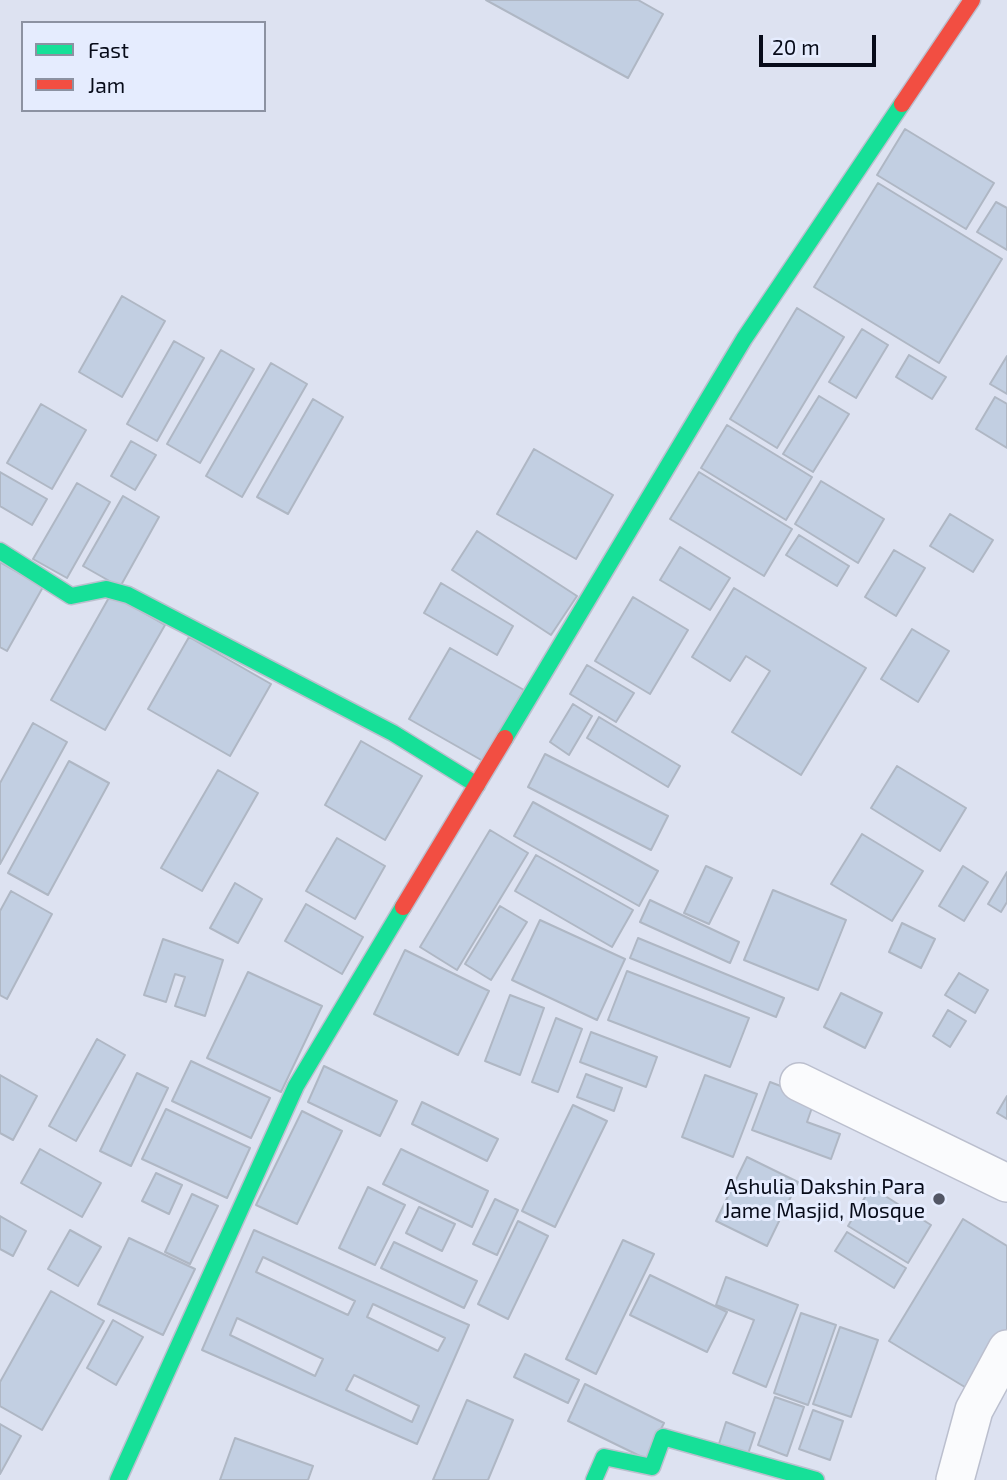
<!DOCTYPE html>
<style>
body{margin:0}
#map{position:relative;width:1007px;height:1480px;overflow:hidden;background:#dde2f1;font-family:"Exo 2",sans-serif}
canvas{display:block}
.legend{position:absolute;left:21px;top:21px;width:245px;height:91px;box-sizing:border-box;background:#e5ecfe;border:2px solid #8c92a2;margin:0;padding:9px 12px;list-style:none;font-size:21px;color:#070b19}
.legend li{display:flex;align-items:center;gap:14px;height:35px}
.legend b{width:35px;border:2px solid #8c92a2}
.scale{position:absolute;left:759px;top:35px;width:117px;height:32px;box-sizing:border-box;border:4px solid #070b19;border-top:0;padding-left:9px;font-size:21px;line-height:24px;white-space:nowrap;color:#070b19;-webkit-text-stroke:5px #e5ecfe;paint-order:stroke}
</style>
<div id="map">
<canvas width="1007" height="1480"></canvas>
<ul class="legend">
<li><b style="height:9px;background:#16e098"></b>Fast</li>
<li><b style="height:9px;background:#f24e42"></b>Jam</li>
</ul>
<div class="scale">20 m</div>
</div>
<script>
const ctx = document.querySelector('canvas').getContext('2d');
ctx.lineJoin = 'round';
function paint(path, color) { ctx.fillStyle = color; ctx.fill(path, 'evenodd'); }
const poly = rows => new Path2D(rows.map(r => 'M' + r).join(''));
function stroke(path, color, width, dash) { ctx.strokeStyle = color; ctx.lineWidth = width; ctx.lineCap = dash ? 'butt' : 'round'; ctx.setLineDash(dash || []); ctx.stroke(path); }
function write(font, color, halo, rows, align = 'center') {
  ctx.font = font + ' "Exo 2",sans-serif'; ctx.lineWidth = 6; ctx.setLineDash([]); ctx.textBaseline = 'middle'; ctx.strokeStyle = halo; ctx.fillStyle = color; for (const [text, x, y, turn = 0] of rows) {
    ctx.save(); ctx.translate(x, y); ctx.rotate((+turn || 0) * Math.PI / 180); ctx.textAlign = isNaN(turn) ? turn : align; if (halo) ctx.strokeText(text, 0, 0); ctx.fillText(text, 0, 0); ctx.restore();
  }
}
const building = poly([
 [486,0,638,0,663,14,628,78,486,0],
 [905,129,994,183,966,229,877,175,905,129],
 [878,183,1002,259,939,363,814,287,878,183],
 [996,202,1007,208,1007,250,977,232,996,202],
 [122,296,165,321,122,397,79,372,122,296],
 [797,308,844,337,777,448,730,419,797,308],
 [862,329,888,345,856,398,829,382,862,329],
 [174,341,204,358,157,441,127,424,174,341],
 [221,350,254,369,200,463,167,444,221,350],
 [909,355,946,377,932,399,896,377,909,355],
 [1007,356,1007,394,990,384,1007,356],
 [271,363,307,384,242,497,206,476,271,363],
 [819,396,849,414,813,472,783,454,819,396],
 [995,397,1007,404,1007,448,976,429,995,397],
 [313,399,343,417,288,514,257,497,313,399],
 [41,404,86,430,52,489,7,463,41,404],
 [727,425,812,477,786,520,701,468,727,425],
 [131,441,156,455,135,490,111,476,131,441],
 [534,449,613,495,576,559,497,514,534,449],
 [0,472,47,499,32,525,0,506,0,472],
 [699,472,792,529,764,576,670,519,699,472],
 [821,481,884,519,858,563,795,524,821,481],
 [77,483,110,502,67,578,33,559,77,483],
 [123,496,159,517,120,587,83,566,123,496],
 [950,514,993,540,973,572,930,546,950,514],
 [477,531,577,596,551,635,452,570,477,531],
 [799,535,849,566,837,586,786,555,799,535],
 [680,547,730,578,710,610,660,580,680,547],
 [894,550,925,568,896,616,865,597,894,550],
 [0,562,43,587,7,651,0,647,0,562],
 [441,583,513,626,497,655,424,613,441,583],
 [734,588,866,668,801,775,732,732,770,671,746,656,730,681,692,657,734,588],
 [111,594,165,625,105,730,51,700,111,594],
 [633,597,688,630,650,694,595,661,633,597],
 [912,629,949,651,918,702,881,679,912,629],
 [189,637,271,684,230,756,148,709,189,637],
 [450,648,524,690,483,761,409,719,450,648],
 [587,665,634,693,616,722,570,694,587,665],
 [573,704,592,716,569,755,550,742,573,704],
 [599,717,680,766,668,787,587,738,599,717],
 [33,723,67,742,0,864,0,783,33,723],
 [361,741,422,776,385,840,325,805,361,741],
 [545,754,668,816,651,850,528,787,545,754],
 [69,761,109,783,48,895,8,873,69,761],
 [897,766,966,808,940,851,871,808,897,766],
 [218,770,258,793,202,891,161,868,218,770],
 [533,802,658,871,639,906,514,836,533,802],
 [490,830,528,853,457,970,420,947,490,830],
 [862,834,923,871,892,921,831,884,862,834],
 [337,838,385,866,355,919,306,891,337,838],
 [536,855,633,910,612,947,515,891,536,855],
 [706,866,732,878,709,924,684,913,706,866],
 [963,866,988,882,964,921,939,906,963,866],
 [1007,872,1007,902,1001,912,988,904,1007,872],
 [235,883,262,899,238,943,210,928,235,883],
 [773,890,846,920,818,990,744,960,773,890],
 [11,891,52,914,7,999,0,995,0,911,11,891],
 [650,900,739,942,730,963,640,922,650,900],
 [306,904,363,937,342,974,285,941,306,904],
 [500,906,527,922,491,980,465,964,500,906],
 [540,920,625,959,597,1020,512,980,540,920],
 [902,923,935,939,921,968,889,952,902,923],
 [638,938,784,998,776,1017,630,958,638,938],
 [163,939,223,960,205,1016,175,1006,185,977,175,974,166,1002,144,995,163,939],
 [405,950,489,991,458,1055,374,1014,405,950],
 [627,971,749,1018,730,1067,608,1020,627,971],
 [248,972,322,1006,281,1092,207,1058,248,972],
 [959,973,988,990,975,1013,945,995,959,973],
 [841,993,882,1013,865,1048,824,1027,841,993],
 [510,995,544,1008,520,1075,485,1061,510,995],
 [948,1010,966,1021,950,1047,933,1036,948,1010],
 [556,1018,582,1029,558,1092,532,1082,556,1018],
 [591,1032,657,1057,646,1087,580,1062,591,1032],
 [97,1039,125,1055,76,1141,49,1126,97,1039],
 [191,1061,270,1098,251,1138,172,1101,191,1061],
 [324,1066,397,1101,380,1136,308,1102,324,1066],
 [137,1073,168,1088,131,1166,100,1151,137,1073],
 [586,1074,622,1088,614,1111,577,1097,586,1074],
 [0,1075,37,1096,13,1140,0,1133,0,1075],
 [705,1075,757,1094,733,1157,682,1137,705,1075],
 [770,1082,815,1099,807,1122,840,1134,831,1159,752,1130,770,1082],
 [1007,1096,1007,1119,997,1113,1007,1096],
 [422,1102,498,1139,487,1161,412,1124,422,1102],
 [573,1105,607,1121,555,1227,522,1211,573,1105],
 [166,1109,250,1148,227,1198,142,1159,166,1109],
 [302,1111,342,1131,297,1224,256,1205,302,1111],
 [40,1149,101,1183,82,1217,21,1183,40,1149],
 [401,1149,488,1191,472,1227,383,1184,401,1149],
 [747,1157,798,1182,767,1246,716,1221,747,1157],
 [156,1173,182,1185,169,1214,142,1201,156,1173],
 [368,1187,405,1205,375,1265,339,1248,368,1187],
 [871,1187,931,1225,908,1263,848,1226,871,1187],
 [192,1194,218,1206,190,1264,165,1252,192,1194],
 [495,1199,518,1210,497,1255,473,1244,495,1199],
 [419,1207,455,1224,442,1251,406,1233,419,1207],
 [0,1216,26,1231,13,1256,0,1249,0,1216],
 [963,1219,1007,1246,1007,1335,973,1392,889,1341,963,1219],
 [518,1221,548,1236,508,1319,478,1304,518,1221],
 [70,1230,101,1247,78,1286,48,1269,70,1230],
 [254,1230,469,1325,417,1444,202,1350,254,1230],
 [263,1257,355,1301,348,1315,256,1272,263,1257],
 [373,1304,445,1338,438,1351,367,1317,373,1304],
 [237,1318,323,1359,315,1376,230,1335,237,1318],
 [354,1375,419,1406,412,1422,346,1390,354,1375],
 [847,1232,906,1268,894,1288,835,1251,847,1232],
 [129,1238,195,1269,163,1335,98,1304,129,1238],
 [623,1240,654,1254,596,1374,566,1359,623,1240],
 [394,1242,477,1281,464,1308,381,1268,394,1242],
 [650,1275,727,1312,707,1352,630,1315,650,1275],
 [726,1277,798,1305,766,1387,733,1373,754,1320,716,1305,726,1277],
 [51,1291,104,1321,42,1430,0,1406,0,1382,51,1291],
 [801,1313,836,1325,808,1405,774,1393,801,1313],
 [113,1320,143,1337,116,1385,87,1368,113,1320],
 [840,1327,878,1340,851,1417,813,1404,840,1327],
 [525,1354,579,1380,568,1403,514,1377,525,1354],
 [585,1384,664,1423,646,1459,568,1421,585,1384],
 [775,1397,804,1407,787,1456,758,1445,775,1397],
 [467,1400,513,1420,488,1480,433,1480,467,1400],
 [813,1410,843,1421,830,1460,799,1449,813,1410],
 [726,1422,755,1433,747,1457,718,1447,726,1422],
 [0,1424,21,1436,0,1474,0,1424],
 [235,1438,313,1466,308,1480,220,1480,235,1438]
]);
paint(building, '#c2cfe2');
stroke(building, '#afb7c4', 2);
const street = poly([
 [799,1082,1007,1183],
 [955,1480,974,1410,1007,1349]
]);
const fast = poly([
 [0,551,71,596,106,589,128,595,393,733,477,785],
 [505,738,744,339,902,104],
 [118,1480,296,1086,403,907],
 [594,1480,604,1457,652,1467,663,1437,816,1480]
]);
const jam = poly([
 [902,104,972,0],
 [403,907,505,738]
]);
stroke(street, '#bbbfce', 40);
stroke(fast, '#bbbfce', 19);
stroke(jam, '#bbbfce', 19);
stroke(street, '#fafbfd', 37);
stroke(fast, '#16e098', 16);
stroke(jam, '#f24e42', 16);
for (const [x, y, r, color] of [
 [939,1199,7,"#525665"]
]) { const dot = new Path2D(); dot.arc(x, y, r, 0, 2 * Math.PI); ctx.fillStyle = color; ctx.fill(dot); stroke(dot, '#e5ecfe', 2.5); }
write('21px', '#070b19', '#e5ecfe', [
 ["Ashulia Dakshin Para",925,1187],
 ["Jame Masjid, Mosque",925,1211]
], 'right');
</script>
